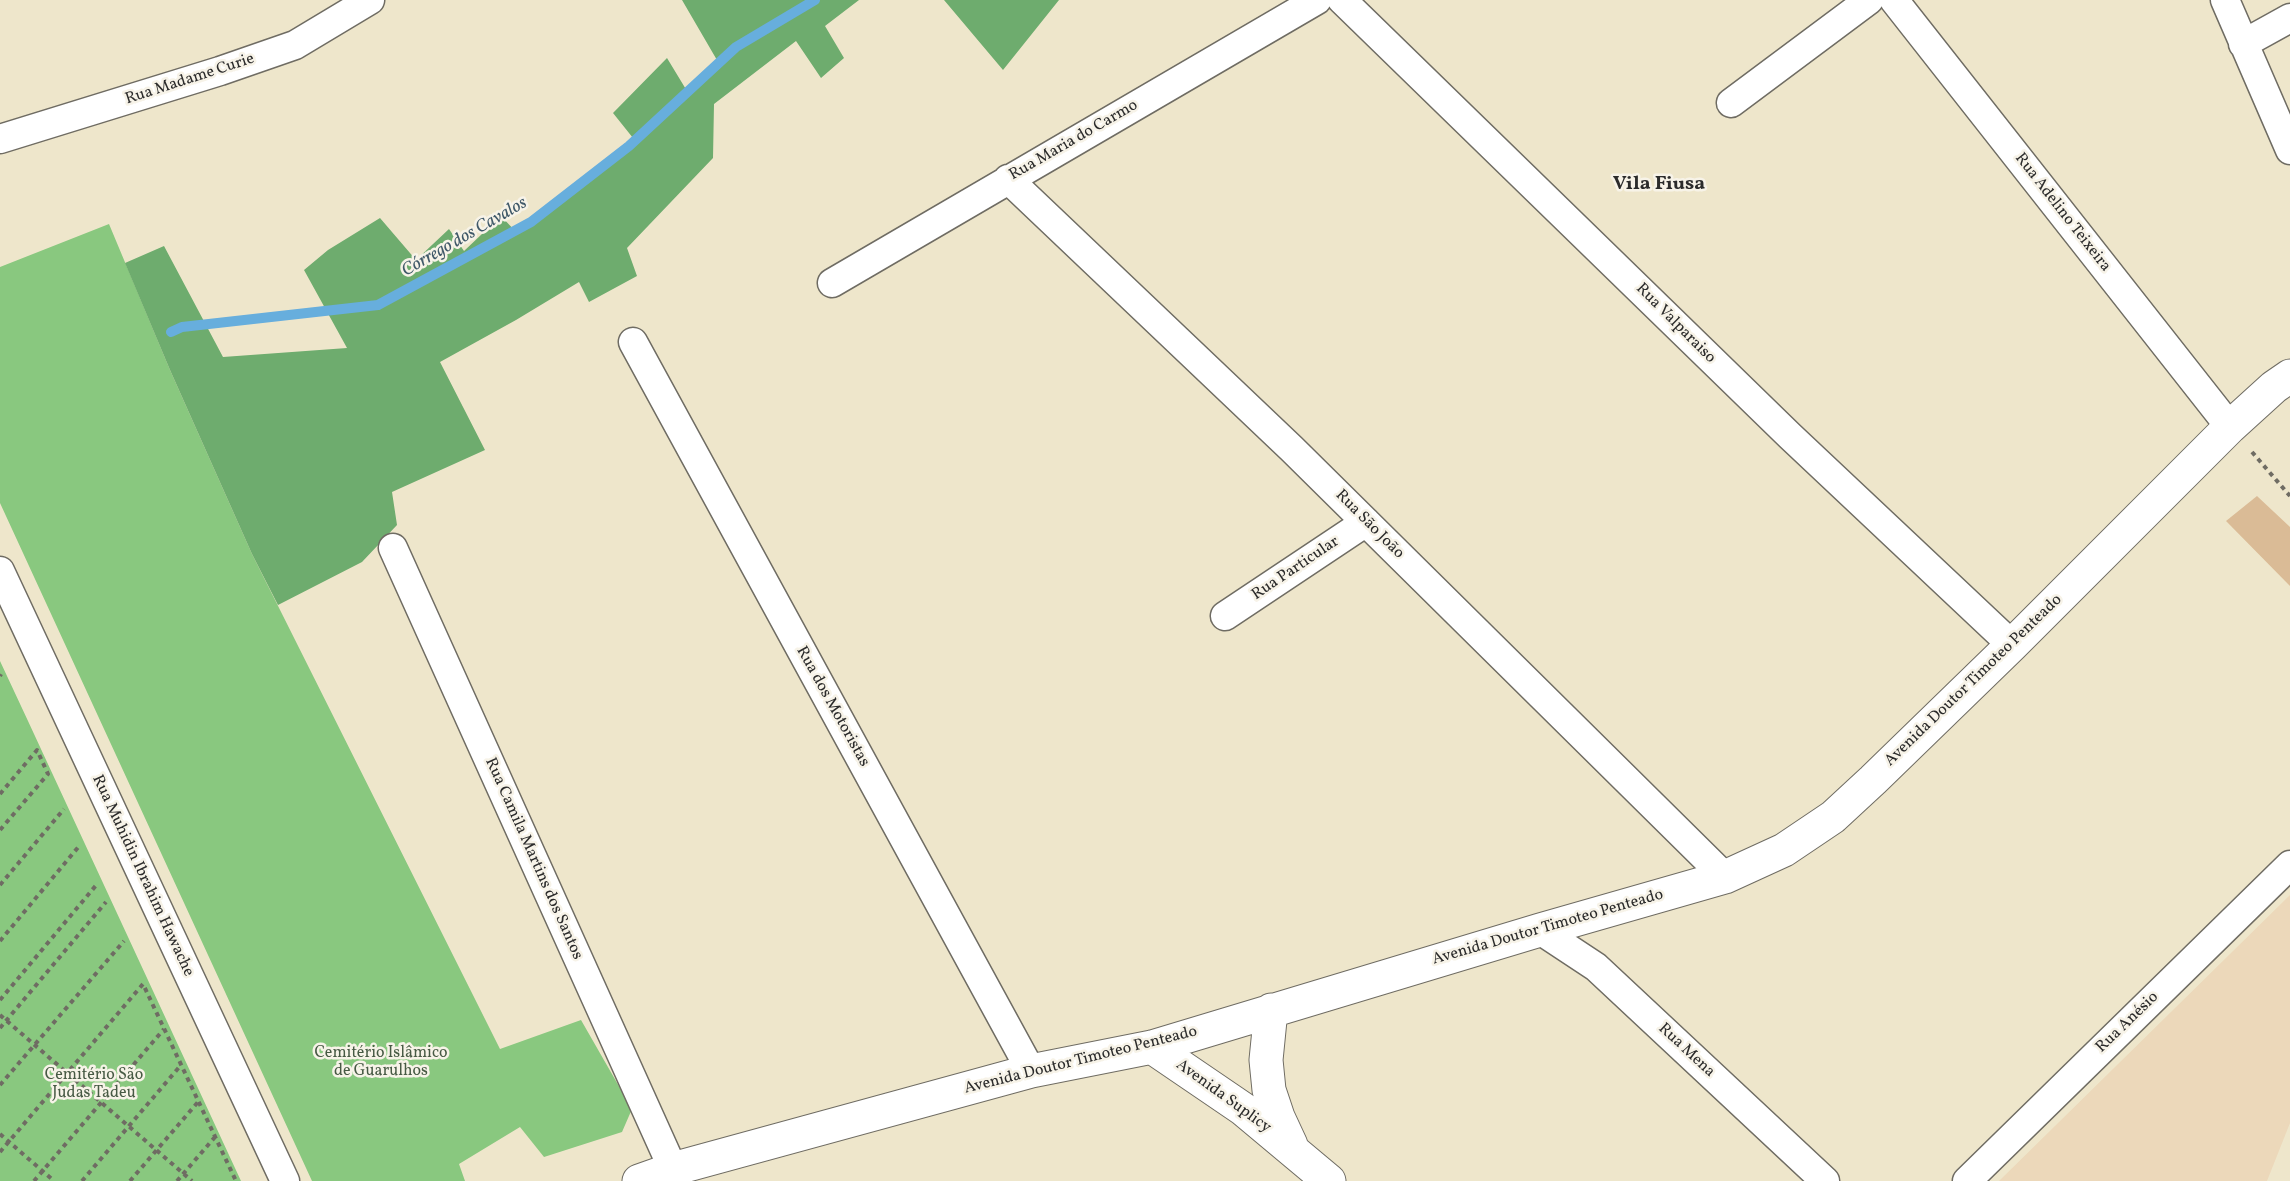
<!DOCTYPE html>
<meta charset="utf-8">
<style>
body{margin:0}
canvas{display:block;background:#eee6cb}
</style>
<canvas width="2290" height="1181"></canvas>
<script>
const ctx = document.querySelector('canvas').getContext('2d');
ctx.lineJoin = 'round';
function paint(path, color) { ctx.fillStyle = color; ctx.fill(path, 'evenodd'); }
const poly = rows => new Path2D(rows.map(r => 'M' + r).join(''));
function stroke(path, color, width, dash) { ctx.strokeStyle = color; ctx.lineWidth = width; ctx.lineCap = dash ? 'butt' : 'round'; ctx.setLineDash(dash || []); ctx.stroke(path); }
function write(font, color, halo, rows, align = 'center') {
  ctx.font = font + ' Vollkorn,serif'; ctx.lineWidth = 5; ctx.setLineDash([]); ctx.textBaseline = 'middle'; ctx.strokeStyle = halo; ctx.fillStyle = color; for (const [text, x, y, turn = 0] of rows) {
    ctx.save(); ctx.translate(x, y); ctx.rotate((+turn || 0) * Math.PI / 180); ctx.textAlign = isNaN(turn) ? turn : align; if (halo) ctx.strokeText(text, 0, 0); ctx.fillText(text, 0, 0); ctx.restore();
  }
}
paint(poly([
 [2290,895,2290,1123,2267,1181,1999,1181]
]), '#ecd8ba');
paint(poly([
 [109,224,170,370,252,554,500,1049,581,1020,632,1109,622,1132,544,1157,520,1127,459,1164,465,1181,312,1181,0,503,0,267],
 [0,661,28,721,241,1181,0,1181]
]), '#89c87f');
paint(poly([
 [682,0,859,0,825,26,844,58,821,78,796,41,714,104,713,158,627,248,637,276,589,302,579,282,516,320,440,362,485,450,392,492,397,525,362,562,278,605,252,554,170,370,125,263,164,246,223,357,347,348,304,270,328,250,380,218,416,260,449,229,464,251,501,216,518,234,637,143,613,113,667,58,687,91,721,67],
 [944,0,1059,0,1003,70]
]), '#6eac6e');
stroke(poly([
 [171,332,182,327,378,305,531,222,629,146,736,47,815,0]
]), '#67aedd', 10);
paint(poly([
 [2257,496,2290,527,2290,586,2226,521]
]), '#dabb96');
const street = poly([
 [1342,0,1790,436,2012,645],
 [1894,0,2230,427],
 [2225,0,2290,150],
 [2243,44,2290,18],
 [1731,103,1869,0],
 [0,139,220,71,295,45,370,0],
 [1008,179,1292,449,1725,877],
 [832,283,1317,0],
 [633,342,1031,1071],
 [393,548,673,1169],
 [0,571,285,1181],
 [1225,616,1366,522],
 [1540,930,1596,967,1825,1181],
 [1967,1181,2290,865]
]);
const secondary = poly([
 [1271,1010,1266,1060,1269,1090,1278,1117,1291,1145],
 [1152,1047,1243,1109,1329,1181],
 [639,1181,673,1169,1031,1071,1152,1047,1540,930,1725,877,1784,850,1833,817,1873,780,2012,645,2230,427,2274,387,2290,376]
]);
stroke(street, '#6f6c63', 31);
stroke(secondary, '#6f6c63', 35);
stroke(poly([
 [2252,452,2290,496],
 [0,676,1,674],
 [0,794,37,750,48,774,0,830],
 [0,885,64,809],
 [0,941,80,845],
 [0,1000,98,883],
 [0,1015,192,1181],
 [0,1028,106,902],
 [0,1085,124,941],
 [0,1134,54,1181],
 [0,1152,143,984,236,1181],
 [34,1181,164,1029],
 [82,1181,181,1065],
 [130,1181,198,1102],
 [177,1181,215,1137]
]), '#6f6c63', 4, [4.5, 4.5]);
stroke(street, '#fff', 28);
stroke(secondary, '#fff', 33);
write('16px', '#2b2b2b', '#f7f3e8', [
 ["Rua Madame Curie",190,80,-18],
 ["Rua Maria do Carmo",1074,141,-30],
 ["Rua Adelino Teixeira",2062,213,52],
 ["Rua Valparaiso",1675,324,45],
 ["Rua São João",1369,525,45],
 ["Rua Particular",1296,569,-34],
 ["Avenida Doutor Timoteo Penteado",1974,681,-44],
 ["Rua dos Motoristas",832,707,61],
 ["Rua Camila Martins dos Santos",533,859,66],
 ["Rua Muhidin Ibrahim Hawache",142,876,65],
 ["Avenida Doutor Timoteo Penteado",1548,928,-16],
 ["Rua Anésio",2128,1023,-44],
 ["Rua Mena",1686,1051,43],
 ["Avenida Doutor Timoteo Penteado",1081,1061,-14],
 ["Avenida Suplicy",1223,1097,36]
]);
write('16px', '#475a44', '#f7f3e8', [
 ["Cemitério Islâmico",381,1054],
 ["de Guarulhos",381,1072],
 ["Cemitério São",94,1076],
 ["Judas Tadeu",94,1094]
]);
write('italic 18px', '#405969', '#f7f3e8', [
 ["Córrego dos Cavalos",465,238,-30]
]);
write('bold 20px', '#2b2b2b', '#f7f3e8', [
 ["Vila Fiusa",1659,185]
]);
</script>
